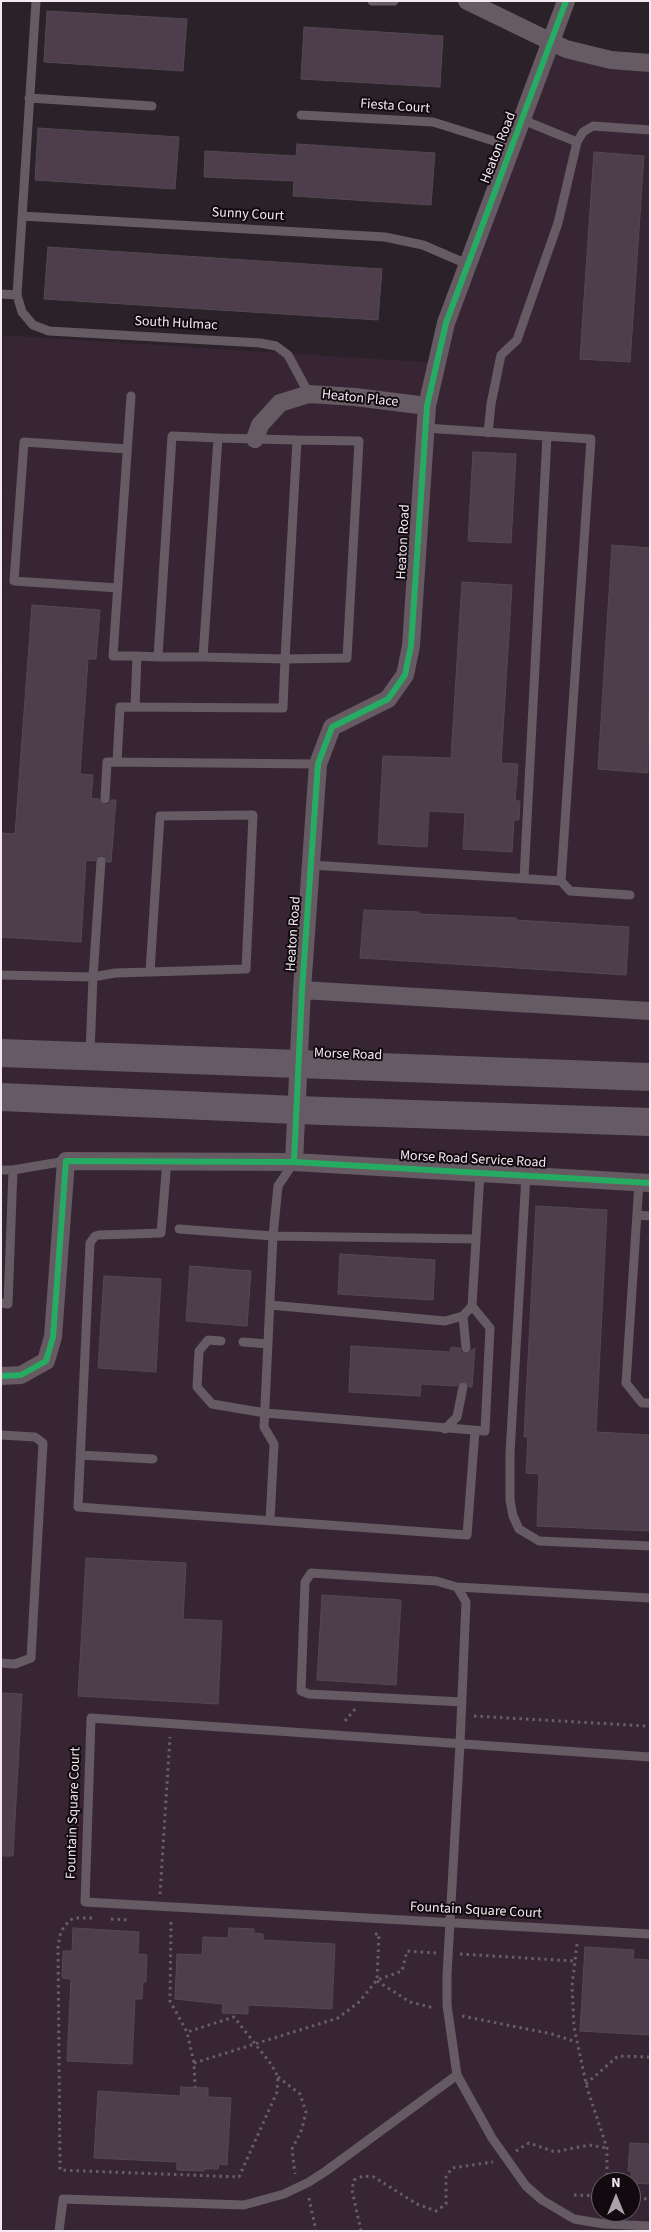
<!DOCTYPE html>
<style>
body{margin:0}
#map{position:relative;width:651px;height:2232px;overflow:hidden;background:#2a2228;font-family:"Source Sans 3",sans-serif}
canvas{display:block}
.frame{position:absolute;inset:0;border:2px solid #f4e9f1;pointer-events:none}
.north{position:absolute;left:591px;top:2172px;width:50px;height:50px;box-sizing:border-box;background:#110a0f;border:1px solid #6c6369;border-radius:50%;rotate:0deg;font-size:14px;font-weight:700;line-height:20px;text-align:center;color:#f4e9f1}
.north::after{content:'';display:block;margin:auto;width:18px;height:22px;background:#ada3ab;clip-path:polygon(50% 0,100% 100%,50% 72%,0 100%)}
</style>
<div id="map">
<canvas width="651" height="2232"></canvas>
<div class="frame"></div>
<div class="north">N</div>
</div>
<script>
const ctx = document.querySelector('canvas').getContext('2d');
ctx.lineJoin = 'round';
function paint(path, color) { ctx.fillStyle = color; ctx.fill(path, 'evenodd'); }
const poly = rows => new Path2D(rows.map(r => 'M' + r).join(''));
function stroke(path, color, width, dash) { ctx.strokeStyle = color; ctx.lineWidth = width; ctx.lineCap = dash ? 'butt' : 'round'; ctx.setLineDash(dash || []); ctx.stroke(path); }
function write(font, color, halo, rows, align = 'center') {
  ctx.font = font + ' "Source Sans 3",sans-serif'; ctx.lineWidth = 4; ctx.setLineDash([]); ctx.textBaseline = 'middle'; ctx.strokeStyle = halo; ctx.fillStyle = color; for (const [text, x, y, turn = 0] of rows) {
    ctx.save(); ctx.translate(x, y); ctx.rotate((+turn || 0) * Math.PI / 180); ctx.textAlign = isNaN(turn) ? turn : align; if (halo) ctx.strokeText(text, 0, 0); ctx.fillText(text, 0, 0); ctx.restore();
  }
}
paint(poly([
 [550,37,601,55,650,59,650,2231,1,2231,3,335,438,363],
 [601,2182,631,2182,631,2212,601,2212]
]), '#372533');
const building = poly([
 [47,11,187,19,183,71,44,62,47,11],
 [304,27,443,36,440,87,301,79,304,27],
 [38,128,179,137,175,189,35,180,38,128],
 [297,144,435,153,431,205,293,196,294,181,204,177,205,151,296,156,297,144],
 [594,152,644,156,630,362,580,359,594,152],
 [48,247,382,269,378,320,44,299,48,247],
 [473,452,516,454,511,543,468,541,473,452],
 [612,545,650,548,648,773,598,769,612,545],
 [462,582,512,585,501,763,518,764,515,801,520,801,519,820,514,820,512,852,463,849,465,813,429,811,427,847,378,844,383,756,451,758,462,582],
 [32,605,100,610,96,659,88,659,80,774,93,775,91,798,99,799,104,805,108,804,111,800,116,800,111,862,107,862,102,855,98,856,95,861,86,860,81,942,1,937,1,833,15,834,32,605],
 [364,910,419,912,419,914,516,918,516,920,629,927,626,975,360,958,364,910],
 [536,1206,607,1210,596,1432,650,1435,650,1531,537,1526,539,1474,526,1473,528,1437,524,1437,536,1206],
 [340,1254,435,1260,433,1300,338,1294,340,1254],
 [190,1266,251,1271,247,1326,186,1321,190,1266],
 [104,1276,161,1279,156,1372,98,1368,104,1276],
 [351,1346,450,1352,451,1347,460,1348,461,1352,466,1354,475,1348,472,1387,469,1387,464,1381,459,1383,457,1386,421,1384,420,1396,349,1392,351,1346],
 [86,1558,186,1563,183,1619,222,1621,218,1704,78,1696,86,1558],
 [322,1595,401,1600,396,1685,317,1680,322,1595],
 [1,1693,22,1694,13,1856,1,1856,1,1693],
 [73,1928,139,1932,138,1954,147,1955,146,1982,143,1982,142,1999,135,1999,132,2064,67,2061,71,1979,62,1978,63,1951,72,1951,73,1928],
 [229,1928,254,1929,254,1933,263,1934,263,1940,335,1944,332,2009,248,2005,248,2014,222,2013,223,2004,175,1999,177,1954,202,1955,203,1937,228,1938,229,1928],
 [585,1947,634,1950,633,1959,650,1960,650,2035,580,2031,585,1947],
 [181,2087,208,2088,208,2097,231,2098,227,2165,219,2164,218,2169,204,2169,204,2171,177,2170,177,2162,94,2158,98,2091,180,2096,181,2087],
 [630,2143,650,2144,650,2184,631,2183,631,2171,628,2171,630,2143]
]);
paint(building, '#4e3d4b');
stroke(building, '#514a4f', 1);
stroke(poly([
 [474,1716,646,1726],
 [345,1721,355,1709],
 [160,1894,170,1737],
 [92,1918,74,1918,69,1921,61,1931,58,1946,60,2170,239,2177,277,2092,278,2077,271,2064,234,2017,187,2032],
 [111,1919,129,1920],
 [171,1922,170,2001,187,2032,194,2063,195,2087],
 [375,1934,379,1934,377,1980],
 [577,1944,572,1986,574,2027,587,2088,607,2148,607,2182],
 [460,1954,574,1961],
 [377,1981,410,2002,434,2008],
 [462,2016,552,2034,576,2042],
 [194,2063,338,2018,359,2002,377,1980,402,1971,407,1951,436,1953],
 [278,2077,300,2094,306,2112,302,2129,292,2149,295,2174],
 [586,2084,618,2056,650,2057],
 [516,2151,529,2143,555,2152,589,2145,607,2148],
 [574,2195,601,2196],
 [309,2198,316,2231],
 [631,2198,650,2199],
 [361,2231,352,2190,354,2180,363,2176,374,2177,417,2204,436,2211,446,2204,446,2177,452,2168,493,2162]
]), '#685e65', 3, [2.5, 4]);
stroke(poly([
 [36,1,17,295,22,312,33,325,49,331,260,343,276,346,288,355,309,394],
 [372,1,394,1],
 [29,98,152,106],
 [301,115,433,122,513,147],
 [577,142,583,132,593,126,650,130],
 [22,216,385,237,423,245,467,264],
 [1,294,17,295],
 [131,396,113,656,137,656],
 [425,428,591,439,561,881,570,891,630,895],
 [488,433,491,404,501,355,517,340,558,223,577,142,523,120],
 [118,588,14,581,24,442,127,449],
 [203,657,285,659,297,440,218,438],
 [135,707,137,656,158,657,203,657,218,438,172,436,158,657],
 [117,762,120,707,283,708,285,659,347,658,359,441,297,440],
 [105,799,107,762,318,764],
 [101,861,93,977,115,973,150,972,246,969,253,815,160,816,150,972],
 [311,865,561,881],
 [524,878,547,436],
 [1,975,93,977,90,1053],
 [167,1161,161,1233,99,1235,95,1236,90,1243,78,1507,467,1535,475,1431],
 [1,1170,13,1170],
 [526,1175,510,1453,510,1500,513,1516,519,1529,539,1541,650,1546],
 [639,1182,626,1383,642,1403,650,1403],
 [637,1215,650,1216],
 [179,1229,273,1236,476,1239],
 [1,1303,8,1304,13,1170,66,1161],
 [270,1305,445,1321,463,1316,472,1306],
 [463,1316,466,1348],
 [221,1341,208,1340,199,1351,197,1387,212,1404,265,1413,485,1431,490,1328,472,1306,480,1173],
 [243,1342,268,1344],
 [445,1429,457,1417,463,1387],
 [1,1435,35,1437,43,1443,31,1658,15,1664,1,1663],
 [80,1455,153,1459],
 [270,1521,274,1444,264,1427,273,1236,278,1186,294,1162],
 [457,1587,650,1598],
 [462,1702,309,1694,301,1691,305,1582,311,1573,436,1581,457,1587,466,1602,460,1744,447,1975,447,2005,457,2075,492,2138,526,2186,542,2200,574,2219,604,2224,650,2226],
 [650,1757,91,1718,85,1902,650,1934],
 [59,2231,63,2199,244,2205,284,2194,309,2182,326,2171,457,2075]
]), '#665a63', 9);
stroke(poly([
 [467,1,566,49,611,60,650,63],
 [566,1,446,323,427,406,411,646,405,675,388,699,332,727,318,764,302,990,294,1162,650,1183],
 [255,439,260,425,280,403,309,394,355,397,427,406],
 [302,990,650,1011],
 [1,1376,21,1375,46,1361,53,1337,66,1161,294,1162]
]), '#665a63', 18);
stroke(poly([
 [1,1053,650,1077],
 [1,1097,296,1110,650,1122]
]), '#665b64', 28);
stroke(poly([
 [566,1,446,323,427,406,411,646,405,675,388,699,332,727,318,764,302,990,294,1162,650,1183],
 [1,1376,21,1375,46,1361,53,1337,66,1161,294,1162]
]), '#26ab63', 6);
write('14px', '#f4e9f1', '#110a0f', [
 ["Fiesta Court",395,107,4],
 ["Heaton Road",499,148,-69],
 ["Sunny Court",248,215,3],
 ["South Hulmac",176,324,3],
 ["Heaton Place",360,399,6],
 ["Heaton Road",404,542,-87],
 ["Heaton Road",294,934,-86],
 ["Morse Road",348,1055,2],
 ["Morse Road Service Road",473,1160,3],
 ["Fountain Square Court",74,1813,-88],
 ["Fountain Square Court",476,1911,3]
]);
</script>
